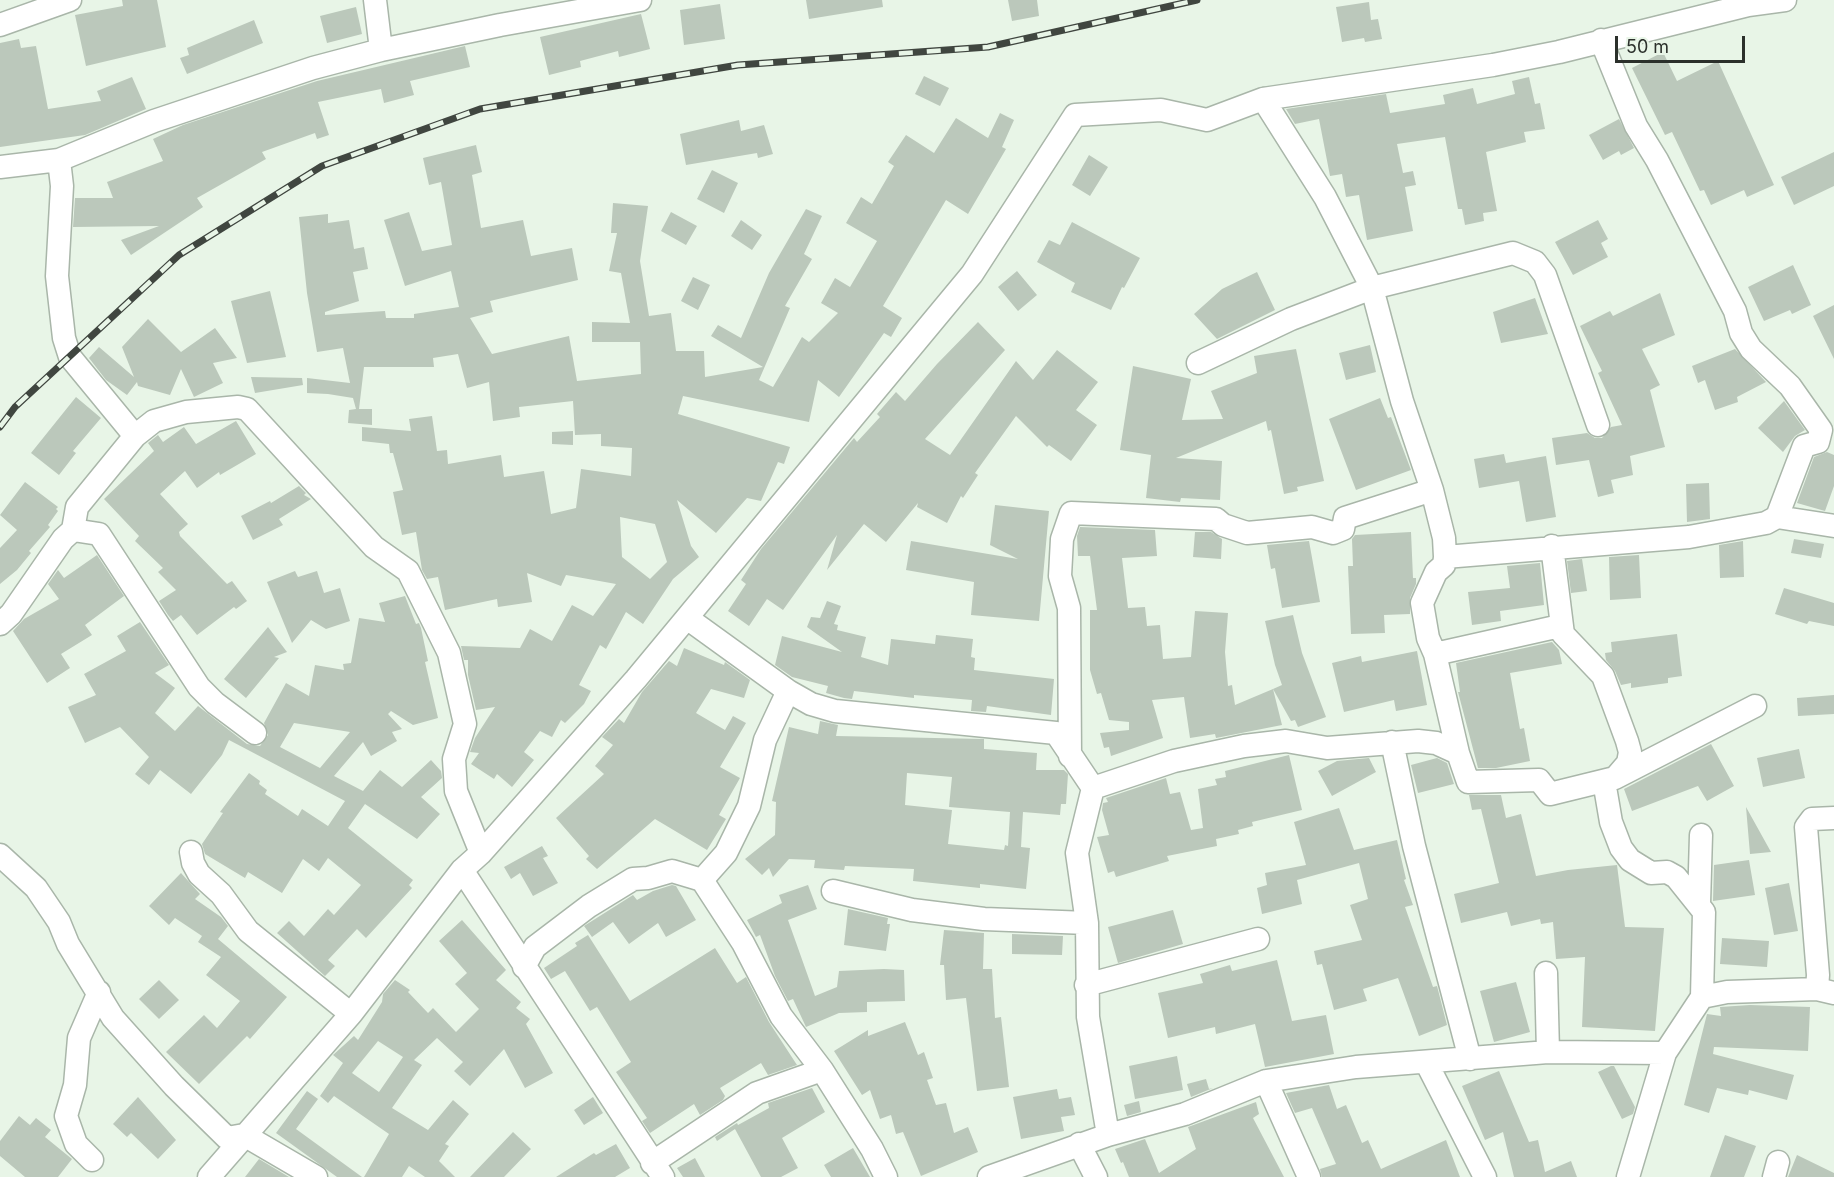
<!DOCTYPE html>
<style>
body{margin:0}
#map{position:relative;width:1834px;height:1177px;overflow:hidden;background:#e8f5e7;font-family:Inter,sans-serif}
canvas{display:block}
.scale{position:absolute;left:1615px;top:36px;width:130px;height:27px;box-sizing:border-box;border:3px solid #2b302b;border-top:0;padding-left:8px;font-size:18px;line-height:21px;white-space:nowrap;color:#2b302b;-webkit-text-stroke:4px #e8f5e7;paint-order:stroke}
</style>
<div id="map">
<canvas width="1834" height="1177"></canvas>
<div class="scale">50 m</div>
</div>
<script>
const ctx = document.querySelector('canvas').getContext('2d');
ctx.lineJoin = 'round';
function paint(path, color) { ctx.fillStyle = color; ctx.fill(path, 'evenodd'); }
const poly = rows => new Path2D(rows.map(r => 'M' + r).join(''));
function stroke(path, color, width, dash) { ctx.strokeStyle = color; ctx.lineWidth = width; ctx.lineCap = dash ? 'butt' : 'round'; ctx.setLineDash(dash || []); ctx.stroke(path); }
paint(poly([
 [122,0,157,0,166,47,86,66,75,15,123,6],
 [806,0,882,0,883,7,809,19],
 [1008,0,1037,0,1039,16,1012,21],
 [1369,2,1371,20,1378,19,1382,39,1365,42,1364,38,1342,42,1336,7],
 [720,4,725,39,684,45,680,10],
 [356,7,362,34,327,43,320,16],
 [641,14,650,49,619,57,618,51,580,61,581,67,549,75,540,37],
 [254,20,263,43,187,74,180,58,189,55,187,48],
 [19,39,21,48,36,46,48,109,101,101,97,91,132,77,146,109,85,135,0,147,0,43],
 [465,46,470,67,410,81,414,95,384,103,381,89,318,102,329,135,317,139,315,133,262,152,266,159,197,198,203,207,131,255,121,240,159,226,73,227,75,198,113,198,107,182,163,161,153,139,183,125,317,81],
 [1663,52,1677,81,1718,61,1774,185,1747,197,1744,190,1711,205,1704,190,1700,191,1672,132,1665,135,1632,68],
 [924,76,949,88,940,106,915,94],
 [1529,77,1535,104,1540,103,1545,129,1524,132,1526,142,1486,152,1497,211,1483,213,1484,221,1465,225,1462,209,1458,209,1445,137,1397,144,1403,173,1413,171,1416,185,1405,187,1413,231,1367,240,1359,195,1346,197,1342,174,1330,176,1319,119,1295,124,1286,109,1386,94,1390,113,1445,104,1443,95,1473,88,1477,104,1515,94,1512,81],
 [1000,113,1014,120,1002,147,1006,149,968,214,946,200,883,306,902,318,891,337,884,333,839,397,818,380,809,422,683,396,678,414,790,447,784,464,778,462,761,501,747,498,716,533,677,500,691,546,699,557,673,579,643,624,626,612,606,649,600,645,579,685,591,691,584,704,565,723,561,720,552,737,540,731,524,752,534,760,512,787,497,774,494,779,471,764,479,753,470,752,475,738,495,707,476,710,468,675,468,660,464,660,461,646,520,648,530,629,552,641,572,605,593,616,616,584,566,575,561,586,527,573,532,602,498,607,497,599,445,610,438,577,427,579,422,570,416,532,402,535,393,492,403,490,393,453,390,453,389,444,362,441,362,427,411,431,409,419,432,416,437,451,447,450,448,464,501,455,504,477,544,471,551,514,576,508,581,469,631,476,632,448,601,446,601,434,575,435,573,401,519,407,520,417,493,421,489,382,467,388,458,354,433,358,434,367,364,367,359,409,372,409,372,425,348,423,349,410,356,409,353,398,328,394,307,393,307,378,350,383,343,348,317,352,307,293,299,217,328,214,328,223,349,220,354,249,364,247,368,269,353,272,359,301,325,312,325,315,385,311,386,318,414,318,414,314,459,307,451,271,405,286,384,220,409,212,422,251,452,245,441,182,429,185,423,158,476,145,482,172,472,175,481,228,523,220,531,256,572,248,578,280,490,301,493,312,470,318,492,354,569,336,577,381,641,374,640,342,592,342,592,322,630,323,621,273,609,271,617,233,611,233,613,203,648,206,640,261,649,316,671,313,676,351,704,351,705,377,763,367,711,336,718,325,741,338,769,273,806,209,822,216,804,254,812,259,785,306,790,308,759,380,773,387,802,337,809,342,838,313,821,303,835,278,850,287,877,241,846,223,861,197,872,204,894,166,888,162,906,135,934,153,956,118,988,138],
 [620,517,655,524,667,562,650,579,622,557],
 [1619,119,1634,148,1621,155,1619,151,1603,160,1589,135],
 [739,120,741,131,764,125,773,154,758,158,757,153,686,165,680,134],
 [1834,152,1834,186,1794,205,1781,177],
 [1089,155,1108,167,1090,196,1072,185],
 [712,170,738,183,724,213,697,199],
 [671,212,697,226,686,245,661,231],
 [741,220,762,235,752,250,731,236],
 [1598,220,1608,239,1601,243,1608,257,1573,275,1555,242],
 [1072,222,1140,258,1124,288,1122,287,1111,310,1071,292,1075,283,1037,262,1049,240,1060,245],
 [1793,265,1811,305,1792,314,1790,310,1764,321,1748,287],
 [1017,271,1037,295,1018,311,998,287],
 [1257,272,1275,310,1217,339,1194,314,1222,289],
 [693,277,710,285,698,310,681,301],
 [270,291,286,357,247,363,231,301],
 [1660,293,1675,335,1642,349,1660,385,1650,390,1665,447,1630,456,1633,475,1611,480,1614,493,1598,497,1589,460,1556,465,1552,438,1587,433,1595,438,1602,438,1611,427,1622,425,1598,373,1602,371,1580,326,1610,311,1613,316],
 [1535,298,1548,334,1501,343,1493,312],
 [1834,305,1834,359,1813,316],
 [148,319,181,352,215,328,237,358,213,363,223,383,194,397,181,369,170,395,138,386,137,382,127,395,106,380,89,358,99,347,134,377,122,347],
 [978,322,1005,350,925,439,950,455,1016,361,1033,380,1057,350,1098,382,1076,410,1097,425,1071,461,1049,445,1047,447,1016,416,975,473,978,475,963,498,961,496,947,523,917,507,918,503,886,542,864,524,827,570,837,535,783,610,767,599,749,626,728,611,746,584,741,580,761,549,854,438,857,442,880,417,877,414,896,392,905,401,937,364],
 [1370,345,1376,372,1346,380,1339,353],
 [1296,349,1324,481,1297,487,1298,491,1284,494,1271,430,1268,431,1266,421,1176,458,1222,461,1220,500,1181,498,1180,502,1146,498,1151,455,1120,450,1133,366,1191,379,1182,420,1223,419,1211,391,1257,373,1254,356],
 [1735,349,1766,382,1737,397,1738,402,1715,410,1705,380,1698,383,1692,366],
 [251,377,302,378,303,385,255,393],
 [76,397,101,418,73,451,76,453,59,475,31,453],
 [1380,398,1388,418,1391,417,1411,470,1356,490,1329,419],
 [1784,401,1805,430,1795,436,1783,452,1758,428],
 [236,421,256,454,220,475,219,472,197,488,185,471,160,494,188,524,179,532,180,536,227,584,232,581,247,601,236,609,234,607,197,635,181,615,173,621,168,615,159,601,176,590,158,572,163,568,135,541,139,536,104,499,154,451,148,443,158,435,163,442,184,427,196,444],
 [573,431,573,445,552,444,552,432],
 [1827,452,1834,455,1834,486,1825,511,1797,503,1814,457],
 [1504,454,1506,463,1546,456,1556,517,1526,522,1519,481,1479,488,1474,459],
 [25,482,58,507,56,509,58,511,48,525,50,527,29,551,31,553,17,570,0,584,0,548,17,530,0,515],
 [1709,483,1710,519,1687,522,1686,484],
 [299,486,306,493,304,495,311,499,279,519,283,525,253,540,241,516,270,501,271,503],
 [995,505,1049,511,1039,621,971,615,974,582,906,570,911,541,1018,559,990,545],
 [1080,527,1155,530,1157,556,1122,558,1128,608,1145,607,1147,626,1160,625,1163,659,1191,657,1195,611,1228,613,1225,652,1228,686,1232,685,1235,705,1273,689,1282,725,1216,738,1215,734,1190,738,1184,697,1152,700,1163,738,1111,756,1109,747,1104,748,1100,733,1129,730,1129,722,1109,720,1101,693,1097,694,1090,670,1090,610,1097,610,1090,556,1078,556,1077,536],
 [1195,532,1211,532,1222,539,1221,559,1193,557],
 [1411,532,1413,578,1416,578,1416,584,1410,598,1410,614,1384,615,1385,633,1351,634,1348,566,1353,566,1352,539,1355,535],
 [1794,539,1824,544,1821,558,1791,553],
 [1309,541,1320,602,1282,608,1275,568,1271,569,1267,545],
 [1743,541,1744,577,1720,578,1719,545],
 [97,555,124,596,85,625,92,635,61,654,70,668,47,683,13,631,24,619,59,599,48,584,58,570,64,578],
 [1639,555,1641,598,1610,600,1609,557],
 [1582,559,1587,591,1571,593,1567,561],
 [1540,563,1544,605,1500,611,1501,621,1472,625,1468,592,1510,588,1507,566],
 [295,571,298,577,317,571,324,593,340,588,350,621,326,629,311,620,292,643,267,582],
 [1784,588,1834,603,1834,626,1809,621,1807,624,1775,614],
 [405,596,416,624,419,623,421,628,428,661,425,662,438,718,413,725,391,711,388,714,402,729,392,732,397,741,371,756,363,742,334,776,363,791,380,770,402,787,431,760,441,771,442,778,421,797,440,814,417,839,365,804,348,828,413,880,409,885,412,888,366,938,357,929,328,960,335,966,325,976,277,933,289,921,304,936,328,909,334,915,361,885,328,858,319,871,303,859,282,893,248,872,245,878,205,854,202,844,223,813,220,812,249,773,260,781,259,784,267,790,265,794,298,816,302,809,328,826,345,801,229,740,222,755,191,794,160,770,149,785,135,774,149,757,120,727,85,743,68,707,96,695,84,674,126,651,117,636,140,622,169,665,155,673,175,688,155,713,175,731,198,706,247,744,260,746,268,735,264,723,286,683,309,696,315,665,344,670,343,664,351,663,359,618,385,622,379,603],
 [294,723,350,732,320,768,280,747],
 [827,601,841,606,834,624,838,625,837,630,866,637,861,657,888,665,891,639,935,644,936,635,973,639,971,657,975,658,974,670,1054,679,1051,715,987,706,986,712,971,711,972,700,914,695,914,698,854,691,852,699,844,698,826,693,828,686,792,677,775,665,782,636,842,652,807,627,811,617,820,618],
 [1293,615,1302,653,1326,717,1298,727,1295,720,1291,721,1273,689,1282,685,1275,665,1265,621],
 [268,627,287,652,274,657,279,658,246,698,224,679],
 [1677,634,1682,676,1668,678,1668,683,1631,688,1631,683,1621,685,1615,671,1606,660,1605,653,1612,652,1611,642],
 [1552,642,1559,650,1562,664,1510,673,1520,729,1524,728,1530,761,1496,768,1478,768,1458,692,1460,692,1456,663],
 [684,648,724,665,725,662,750,680,744,698,711,689,696,713,725,730,733,716,746,723,720,767,740,778,719,815,726,819,707,850,655,819,597,869,586,859,589,856,556,818,604,774,595,766,613,745,602,737,619,719,624,723,642,692,669,661,677,666],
 [1417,651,1427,705,1396,711,1394,700,1344,712,1332,663,1361,656,1362,662],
 [1834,695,1834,714,1798,716,1797,698],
 [820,721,838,725,836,736,984,739,984,749,1037,753,1036,770,1064,770,1068,774,1066,804,1061,804,1060,815,1023,812,1021,847,1030,848,1026,889,980,884,980,888,913,881,914,869,845,866,844,870,814,868,815,860,789,859,773,877,769,868,762,875,745,859,775,835,776,802,772,801,789,727,818,734],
 [907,773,952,777,949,807,1010,812,1008,846,1005,845,1004,850,948,844,952,810,905,805],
 [1711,744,1734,786,1707,801,1698,786,1632,811,1624,789],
 [1799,749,1805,778,1763,787,1757,758],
 [1289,755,1302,810,1252,822,1253,826,1238,830,1239,834,1216,839,1217,846,1167,856,1169,861,1116,877,1114,871,1108,873,1097,837,1109,835,1102,810,1103,803,1108,802,1106,798,1166,778,1170,794,1180,792,1191,830,1203,828,1198,789,1217,785,1215,779,1226,777,1225,771],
 [1369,758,1376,772,1332,796,1318,771,1337,761],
 [1437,758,1447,763,1454,784,1418,793,1411,765],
 [1469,795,1501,795,1506,818,1521,814,1536,876,1568,870,1617,865,1625,927,1664,928,1655,1031,1582,1027,1585,957,1556,959,1553,922,1541,924,1540,919,1511,926,1507,912,1461,923,1454,894,1499,883,1481,809,1472,810],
 [1746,807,1771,852,1750,854],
 [1339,808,1354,850,1397,840,1406,879,1404,880,1413,905,1405,907,1433,987,1437,986,1447,1025,1419,1036,1398,978,1363,989,1367,1001,1334,1010,1322,964,1317,965,1314,951,1362,940,1350,905,1368,899,1359,863,1297,880,1302,904,1262,914,1257,888,1267,885,1265,873,1306,865,1294,822],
 [542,846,548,856,543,858,558,883,533,896,520,873,511,879,504,867],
 [1749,860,1755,895,1713,901,1714,865],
 [181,873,200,894,195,899,221,917,228,926,218,939,287,997,250,1039,247,1036,199,1084,166,1052,204,1015,217,1028,240,1001,206,975,221,957,198,942,202,936,175,918,169,925,149,906],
 [1789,883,1798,931,1774,935,1765,888],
 [672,885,676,886,696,920,666,937,658,923,629,944,613,922,592,937,584,926,633,895,637,900,653,891],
 [808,885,817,909,788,920,815,996,837,987,839,971,884,969,904,970,905,1001,867,1002,867,1012,839,1013,806,1027,793,999,788,1001,775,976,760,935,756,937,747,920,782,903,779,895],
 [848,909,888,918,887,924,890,924,886,951,844,945],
 [1173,910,1183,944,1118,963,1108,927],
 [462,920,506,970,496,980,521,1002,516,1008,530,1019,526,1024,553,1073,525,1088,504,1049,470,1086,454,1071,463,1062,437,1038,414,1060,422,1065,392,1108,428,1130,453,1100,469,1114,445,1144,449,1146,439,1161,455,1177,425,1177,409,1166,402,1177,364,1177,389,1134,334,1096,328,1103,320,1096,343,1063,333,1055,354,1036,358,1040,382,1002,383,994,395,980,410,990,408,992,428,1013,433,1008,456,1032,479,1009,455,984,467,973,439,941],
 [378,1041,403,1057,379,1092,352,1073],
 [944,930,984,933,983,969,992,969,995,1018,1001,1017,1009,1087,977,1091,966,998,946,1000,944,965,940,965],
 [1012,934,1063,936,1062,955,1012,954],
 [588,935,630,1001,715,948,737,983,746,977,769,1022,797,1065,768,1075,761,1063,720,1088,725,1096,723,1100,700,1115,694,1104,650,1133,642,1121,647,1118,616,1072,631,1062,597,1007,590,1011,565,971,551,979,544,968,577,946,575,943],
 [1722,938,1769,941,1767,967,1720,964],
 [1277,960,1292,1021,1326,1015,1334,1054,1265,1067,1255,1024,1216,1034,1215,1027,1168,1038,1158,993,1203,983,1200,974,1230,965,1232,971],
 [159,980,179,1000,159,1019,139,999],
 [1516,982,1530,1032,1494,1042,1480,991],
 [1750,1005,1810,1007,1808,1051,1714,1047,1713,1054,1794,1075,1787,1100,1749,1090,1748,1095,1717,1088,1709,1113,1684,1105,1707,1014,1721,1016,1720,1007],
 [905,1022,918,1055,924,1052,933,1078,927,1080,936,1105,946,1103,954,1133,968,1127,978,1152,921,1176,903,1132,896,1134,891,1115,880,1119,870,1090,862,1095,834,1051,868,1030,868,1036],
 [1177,1056,1183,1090,1135,1099,1129,1066],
 [1611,1066,1614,1066,1635,1107,1633,1114,1622,1119,1598,1072],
 [1499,1071,1529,1142,1538,1140,1545,1172,1571,1161,1577,1177,1514,1177,1503,1132,1485,1140,1462,1086],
 [1206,1079,1209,1089,1213,1088,1191,1097,1187,1084],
 [1329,1085,1337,1109,1346,1105,1362,1143,1368,1140,1381,1169,1446,1140,1460,1177,1322,1177,1320,1169,1336,1164,1312,1108,1295,1113,1286,1093],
 [812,1088,825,1112,782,1138,798,1168,781,1177,761,1177,735,1129,717,1141,715,1137,737,1123,738,1125,769,1108,768,1103],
 [1057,1089,1059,1099,1071,1097,1075,1115,1061,1117,1064,1131,1021,1139,1013,1097],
 [307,1091,318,1099,296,1129,362,1177,337,1177,276,1133],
 [138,1097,176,1140,158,1159,131,1133,127,1137,113,1124],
 [593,1097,603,1113,584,1125,574,1110],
 [1139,1101,1141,1112,1127,1116,1124,1105],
 [1256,1102,1259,1114,1253,1118,1284,1177,1129,1177,1123,1162,1121,1163,1115,1149,1145,1139,1159,1173,1196,1149,1188,1127],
 [19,1116,30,1125,36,1118,51,1130,45,1137,72,1159,58,1177,25,1177,0,1156,0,1141],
 [513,1132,531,1149,504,1177,470,1177],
 [1725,1135,1756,1146,1744,1177,1710,1177],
 [616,1144,630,1168,615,1177,556,1177,594,1153,596,1155],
 [853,1148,870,1177,831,1177,824,1165],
 [1797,1155,1834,1173,1834,1177,1788,1177],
 [695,1158,705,1177,683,1177,677,1168],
 [259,1159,289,1177,245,1177]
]), '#bbc8bb');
const minor = poly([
 [375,0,381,50],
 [0,25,70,0],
 [1263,99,1325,197,1372,288,1402,401,1432,490,1444,538,1445,557,1444,565,1436,572,1422,603,1428,638,1435,654,1458,753],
 [0,167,59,160],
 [1198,363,1291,319,1372,288,1513,253,1535,262,1545,275,1598,425],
 [135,436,70,357,64,338,57,276,62,186,59,160,154,121,313,68,381,50,500,25,640,0],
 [1777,517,1834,526],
 [73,530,77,507,135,436,154,421,186,412,238,407,247,409,374,547,408,571,449,653,465,724,454,759,456,791,481,853],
 [1552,546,1563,634,1603,676,1627,741,1630,752,1628,763,1616,777],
 [1445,557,1689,537,1766,523,1777,517,1804,446,1818,442,1821,430,1790,386,1751,349,1741,333,1735,311,1657,160,1636,126,1601,40],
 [687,618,788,691,811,704,835,711,1056,733,1093,788,1077,853,1087,923,1088,1017,1108,1135],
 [0,624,11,614,63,539,73,530,99,534,199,687,215,703,255,733],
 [1435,654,1560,626],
 [1392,742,1414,846,1470,1059],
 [1070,756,1069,608,1060,576,1062,539,1071,513,1216,519,1223,525,1247,533,1312,527,1333,533,1343,529,1345,518,1432,490],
 [1604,781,1611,822,1621,848,1630,860,1651,873,1667,872,1676,877,1704,912,1702,997,1665,1053,1628,1177],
 [1093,788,1174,761,1244,746,1286,741,1327,748,1418,741,1436,743,1458,753,1468,782,1539,780,1550,794,1615,778,1755,706],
 [191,852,193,863,199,874,221,894,248,931,351,1014],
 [0,855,36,888,59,922,68,944,113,1018,174,1086,227,1138,244,1135,316,1177],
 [462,870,663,1177],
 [702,880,726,853,749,806,765,740,788,691],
 [833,891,912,910,984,919,1087,923],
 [1699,904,1701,835],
 [524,967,535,947,589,906,633,879,648,878,672,871,702,880,743,943,781,1016,822,1070,872,1149,886,1177],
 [1546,973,1548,1052],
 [1086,985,1258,939],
 [1817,989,1818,975,1806,827,1812,819,1834,818],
 [1702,997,1727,992,1817,989,1834,993],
 [1426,1062,1485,1177],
 [1266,1081,1309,1177],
 [1079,1144,1096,1177],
 [92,1160,76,1144,66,1116,75,1085,79,1038,99,992],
 [652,1163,757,1093,822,1070],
 [209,1177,351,1014,462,870,481,853,636,679,972,274,1075,115,1161,110,1207,120,1263,99,1493,65,1559,52,1748,5,1785,0],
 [989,1177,1108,1135,1185,1114,1266,1081,1356,1067,1548,1052,1665,1053],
 [1774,1177,1778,1162]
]);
stroke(minor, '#a9b6a9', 25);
stroke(minor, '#fff', 22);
const rail = poly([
 [0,427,15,407,179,255,322,166,480,109,738,65,988,47,1197,0]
]);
stroke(rail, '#404640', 7);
stroke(rail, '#e8f5e7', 4.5, [14]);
</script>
